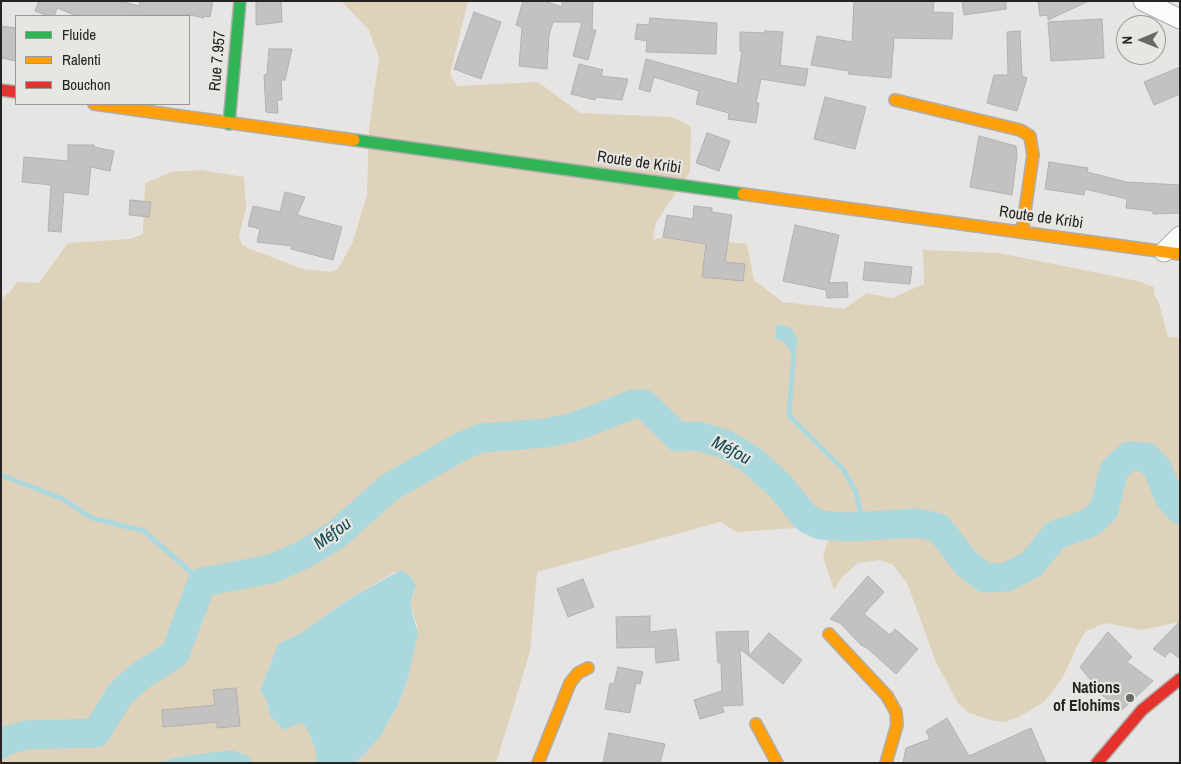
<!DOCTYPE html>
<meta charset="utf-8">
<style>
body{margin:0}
#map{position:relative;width:1181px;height:764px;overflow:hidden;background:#e7e5e3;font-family:"Archivo Narrow",sans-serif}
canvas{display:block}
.frame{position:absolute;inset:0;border:2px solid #252423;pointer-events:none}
.legend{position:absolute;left:15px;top:15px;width:175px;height:90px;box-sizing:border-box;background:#e8e6e2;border:1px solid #9a9896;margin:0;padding:6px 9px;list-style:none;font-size:15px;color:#252423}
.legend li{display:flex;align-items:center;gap:10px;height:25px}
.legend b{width:25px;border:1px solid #9a9896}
.north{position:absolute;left:1116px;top:15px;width:50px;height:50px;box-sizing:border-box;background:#e8e6e2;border:1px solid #9a9896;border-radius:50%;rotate:269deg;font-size:14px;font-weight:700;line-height:20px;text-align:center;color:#252423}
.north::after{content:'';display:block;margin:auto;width:18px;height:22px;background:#696866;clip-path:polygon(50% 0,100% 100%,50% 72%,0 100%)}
</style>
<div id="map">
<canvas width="1181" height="764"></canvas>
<div class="frame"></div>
<ul class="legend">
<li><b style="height:6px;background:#30b455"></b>Fluide</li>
<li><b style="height:6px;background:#ff9f0a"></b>Ralenti</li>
<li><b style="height:6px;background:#e5322d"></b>Bouchon</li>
</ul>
<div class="north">N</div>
</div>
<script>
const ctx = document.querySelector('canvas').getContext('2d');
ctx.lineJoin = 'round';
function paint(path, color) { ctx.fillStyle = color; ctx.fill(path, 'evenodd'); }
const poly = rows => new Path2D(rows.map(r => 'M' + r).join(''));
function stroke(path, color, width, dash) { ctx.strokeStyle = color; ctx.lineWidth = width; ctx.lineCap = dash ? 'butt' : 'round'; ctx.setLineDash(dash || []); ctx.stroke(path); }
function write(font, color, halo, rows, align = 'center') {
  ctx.font = font + ' "Archivo Narrow",sans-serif'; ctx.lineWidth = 4.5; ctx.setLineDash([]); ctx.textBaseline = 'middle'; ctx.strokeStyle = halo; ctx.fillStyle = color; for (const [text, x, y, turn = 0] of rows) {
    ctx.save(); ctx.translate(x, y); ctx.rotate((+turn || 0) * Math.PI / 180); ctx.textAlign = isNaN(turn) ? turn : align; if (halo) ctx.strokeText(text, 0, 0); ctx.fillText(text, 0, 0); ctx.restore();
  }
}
paint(poly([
 [341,1,468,1,450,74,457,86,538,82,580,113,672,117,691,127,690,172,656,222,653,240,669,235,747,244,754,280,783,302,844,309,867,293,892,298,924,284,923,250,999,253,1138,281,1154,287,1154,295,1158,300,1168,337,1180,338,1180,622,1142,630,1106,623,1086,631,1078,644,1063,677,1044,702,1019,717,1005,722,990,720,969,713,958,703,936,662,907,583,893,565,880,560,858,563,842,577,834,590,823,557,829,538,795,528,737,532,720,522,537,572,530,652,496,763,354,763,362,757,380,737,398,705,408,678,416,642,417,625,410,604,416,588,395,572,349,599,301,633,278,644,260,691,267,701,270,716,285,729,301,723,306,727,315,748,317,763,253,763,242,753,178,757,157,763,1,763,1,299,10,292,17,282,39,283,68,243,130,239,143,234,145,183,172,172,201,170,244,177,246,208,239,236,242,244,248,248,303,269,331,272,338,269,352,244,367,195,369,128,379,58,369,30]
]), '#ded2bb');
paint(poly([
 [779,324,791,328,797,338,797,346,794,352,789,350,785,343,775,338,776,326],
 [401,570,410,576,416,586,410,604,418,634,408,678,398,705,380,737,362,757,354,763,317,763,315,748,306,727,301,723,283,730,270,716,267,701,260,691,278,644,301,633,349,599],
 [232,750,248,756,253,763,157,763,178,757]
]), '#abd8dd');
stroke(poly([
 [794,352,789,416,843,469,856,492,861,514],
 [1,475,63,499,92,518,144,531,202,582]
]), '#abd8dd', 5);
stroke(poly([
 [1,744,4,741,27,735,96,733,120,694,140,676,175,654,202,582,271,569,303,555,336,535,390,487,462,446,481,438,546,433,574,427,634,404,644,404,678,437,697,436,725,444,753,461,781,487,806,518,820,525,848,527,917,523,939,528,966,563,985,578,1007,577,1032,564,1055,535,1090,523,1104,510,1114,470,1129,456,1147,457,1157,468,1169,497,1180,510]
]), '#abd8dd', 29);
const building = poly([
 [39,1,121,1,139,6,140,1,213,1,210,17,204,16,204,18,190,15,77,16,57,8,54,16,49,16,35,11,39,1],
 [256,1,281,1,282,22,256,25,256,1],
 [523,1,544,1,562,7,562,1,593,1,592,30,596,30,588,60,573,56,582,22,553,22,549,35,547,69,519,66,522,27,516,25,523,1],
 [854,1,934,1,933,12,953,13,952,39,894,38,891,78,848,74,849,71,811,65,817,36,852,42,854,1],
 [962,1,1006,1,1006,9,964,15,962,1],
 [1038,1,1089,1,1048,20,1048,15,1040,16,1038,1],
 [474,12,501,22,481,79,454,69,474,12],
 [650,18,717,23,716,54,646,52,647,41,635,39,637,24,649,25,650,18],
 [1102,19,1104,58,1051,61,1048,22,1102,19],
 [1,26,16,28,16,61,1,58,1,26],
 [765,31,783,32,780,65,808,69,805,86,761,79,756,103,759,103,756,123,728,119,729,113,696,104,699,91,654,77,650,92,639,89,646,59,737,84,742,51,740,51,740,32,765,33,765,31],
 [1020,31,1022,76,1027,78,1017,111,987,103,994,75,1008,75,1007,32,1020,31],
 [269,49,292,49,285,80,281,80,282,100,277,100,278,113,275,113,266,112,264,75,267,75,269,49],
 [579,64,603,70,601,76,628,79,622,100,596,97,595,100,571,94,579,64],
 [1180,67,1180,94,1154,105,1144,82,1180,67],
 [825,97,866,107,855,149,814,139,825,97],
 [707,133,730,141,719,171,696,163,707,133],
 [979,136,1016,146,1017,155,1012,195,970,187,979,136],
 [68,145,94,145,94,147,114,151,110,171,91,167,88,195,64,192,61,232,48,231,51,185,22,182,24,157,68,161,68,145],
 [1049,162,1088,168,1087,172,1126,182,1180,185,1180,213,1153,214,1153,211,1126,208,1127,199,1085,189,1084,195,1045,189,1049,162],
 [285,192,305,197,297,215,342,227,333,260,291,249,292,246,257,242,260,229,248,226,253,206,280,212,285,192],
 [130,200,151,202,149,217,129,215,130,200],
 [694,206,712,208,712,212,732,215,725,262,745,264,743,281,702,277,706,244,663,237,667,215,693,219,694,206],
 [795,225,839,235,829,283,847,282,848,297,827,298,826,290,783,281,795,225],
 [865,262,912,267,910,284,863,280,865,262],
 [868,576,884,592,864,614,890,635,895,629,918,649,896,674,867,648,861,645,840,623,830,619,868,576],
 [583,579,594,607,568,617,557,589,583,579],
 [650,616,650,632,676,629,679,660,656,663,655,647,617,648,616,617,650,616],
 [1180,621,1180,659,1170,651,1165,657,1153,649,1180,621],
 [748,631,749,656,740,649,743,705,722,706,724,712,700,719,694,700,722,691,721,663,718,663,716,632,748,631],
 [1108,632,1132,657,1127,662,1153,681,1122,710,1095,690,1097,688,1080,667,1108,632],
 [769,633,802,660,783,684,749,656,769,633],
 [618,667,643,672,640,684,636,683,630,713,605,709,610,683,614,684,618,667],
 [236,688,240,726,217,728,217,722,163,727,162,710,215,705,213,690,236,688],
 [947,718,969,756,1031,728,1046,763,903,763,906,748,930,739,926,731,947,718],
 [609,733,665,744,660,763,603,763,609,733]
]);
paint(building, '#c4c2c1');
stroke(building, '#b2b1af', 1);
const street = poly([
 [1143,1,1180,19],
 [1164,252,1180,236]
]);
const fast = poly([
 [229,124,240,1],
 [354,140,743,194]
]);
const slow = poly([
 [895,100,1020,130,1030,136,1033,155,1022,232],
 [94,104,354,140],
 [743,194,1180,254],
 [829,634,887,696,896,712,897,725,886,763],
 [756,724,777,763],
 [538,763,570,683,578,673,588,668]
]);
const jam = poly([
 [1,90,16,92],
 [1097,763,1142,710,1180,679]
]);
stroke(street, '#aeadac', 21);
stroke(fast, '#aeadac', 14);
stroke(slow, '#aeadac', 14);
stroke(jam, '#aeadac', 14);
stroke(street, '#fbfbfb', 19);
stroke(fast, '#30b455', 11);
stroke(slow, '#ff9f0a', 11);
stroke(jam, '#e5322d', 11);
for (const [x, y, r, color] of [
 [1130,698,5,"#696866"]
]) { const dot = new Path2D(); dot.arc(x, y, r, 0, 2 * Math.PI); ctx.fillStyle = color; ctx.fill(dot); stroke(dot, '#e8e6e2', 2); }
write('16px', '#252423', '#e8e6e2', [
 ["Rue 7.957",218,61,-85],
 ["Route de Kribi",639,163,8],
 ["Route de Kribi",1041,218,8]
]);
write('bold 16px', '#252423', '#e8e6e2', [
 ["Nations",1120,689],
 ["of Elohims",1120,707]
], 'right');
write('italic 18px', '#134c53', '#e8e6e2', [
 ["Méfou",731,451,27],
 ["Méfou",333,534,-36]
]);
</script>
